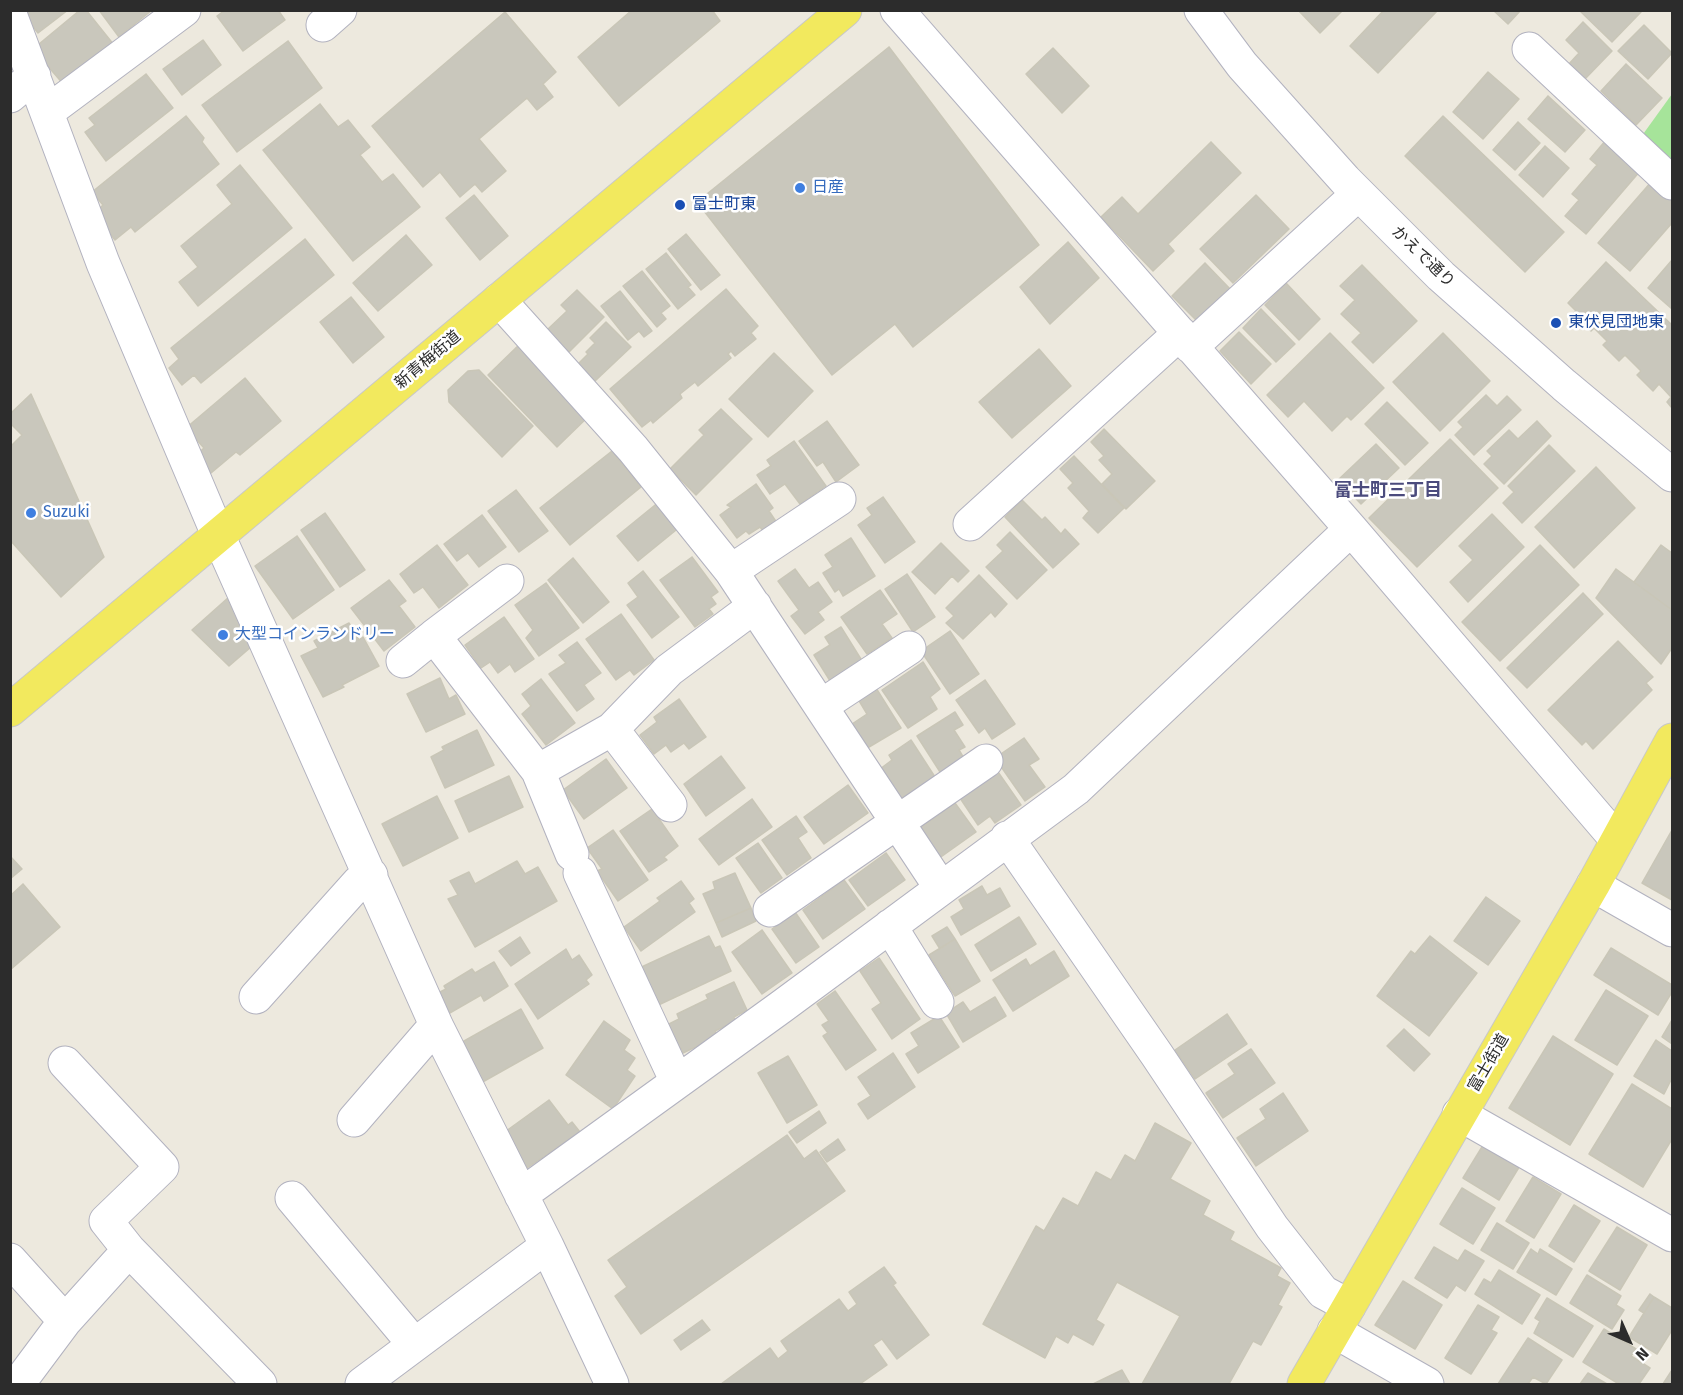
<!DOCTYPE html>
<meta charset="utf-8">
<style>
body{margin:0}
#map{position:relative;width:1683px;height:1395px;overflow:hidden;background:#ede9de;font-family:"Fira Sans",sans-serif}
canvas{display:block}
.frame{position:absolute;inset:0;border:12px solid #2c2c2c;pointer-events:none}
.north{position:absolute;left:1599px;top:1311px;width:60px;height:60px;-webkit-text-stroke:4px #fff;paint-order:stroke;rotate:135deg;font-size:16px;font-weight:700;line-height:24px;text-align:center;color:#2c2c2c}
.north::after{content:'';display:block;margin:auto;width:21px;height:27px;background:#2c2c2c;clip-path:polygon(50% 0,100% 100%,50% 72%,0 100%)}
</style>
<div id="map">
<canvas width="1683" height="1395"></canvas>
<div class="frame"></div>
<div class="north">N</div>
</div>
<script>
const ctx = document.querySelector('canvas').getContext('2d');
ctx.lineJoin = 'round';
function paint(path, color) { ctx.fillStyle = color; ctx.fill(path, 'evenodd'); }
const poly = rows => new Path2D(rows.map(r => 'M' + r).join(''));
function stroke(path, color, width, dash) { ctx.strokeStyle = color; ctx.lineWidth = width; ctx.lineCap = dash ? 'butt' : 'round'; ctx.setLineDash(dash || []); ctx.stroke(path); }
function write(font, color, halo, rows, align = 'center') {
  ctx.font = font + ' "Fira Sans","Noto Sans JP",sans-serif'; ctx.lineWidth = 5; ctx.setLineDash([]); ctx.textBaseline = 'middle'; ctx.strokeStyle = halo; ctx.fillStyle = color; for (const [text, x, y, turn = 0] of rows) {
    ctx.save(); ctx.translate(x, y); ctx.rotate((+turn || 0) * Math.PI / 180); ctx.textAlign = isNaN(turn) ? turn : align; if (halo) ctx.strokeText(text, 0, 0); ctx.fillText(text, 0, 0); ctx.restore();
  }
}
paint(poly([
 [1672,94,1672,167,1641,137]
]), '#a6e49a');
const building = poly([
 [20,10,68,10,38,33,20,10],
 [80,10,86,10,114,45,65,86,33,49,80,10],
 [99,10,152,10,119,37,99,10],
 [225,10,278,10,285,20,243,51,217,16,225,10],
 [632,10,712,10,720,21,619,106,578,57,632,10],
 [1298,10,1343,10,1320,33,1298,10],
 [1384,10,1438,10,1378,73,1350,46,1384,10],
 [1493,10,1521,10,1508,24,1493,10],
 [1579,10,1640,10,1641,12,1612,42,1579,10],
 [505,12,556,72,543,84,553,97,537,110,527,98,479,139,506,171,482,192,475,184,460,197,440,172,423,187,372,126,505,12],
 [1583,22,1612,51,1584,80,1568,65,1579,53,1566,40,1583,22],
 [1644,25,1672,53,1648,79,1618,51,1644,25],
 [203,40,221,65,182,95,163,69,203,40],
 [288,41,322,88,237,152,202,105,288,41],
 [889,47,1039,245,913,347,895,324,832,375,697,202,889,47],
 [1053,48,1089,86,1062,113,1026,74,1053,48],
 [1626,64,1662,98,1636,125,1601,91,1626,64],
 [1488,72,1519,99,1483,139,1453,112,1488,72],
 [146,74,173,108,106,161,85,132,95,125,89,118,146,74],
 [1548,96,1585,130,1565,152,1528,119,1548,96],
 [320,104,338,127,348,120,370,147,360,155,382,182,393,174,420,207,353,261,263,150,320,104],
 [186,116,204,138,202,142,219,164,135,232,131,227,115,240,101,222,105,219,98,210,103,205,92,192,186,116],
 [1443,116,1564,232,1525,272,1405,156,1443,116],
 [1518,122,1540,143,1515,170,1493,150,1518,122],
 [1606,140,1641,170,1586,234,1565,216,1579,200,1572,194,1597,165,1590,159,1606,140],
 [1211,142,1241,173,1168,244,1174,251,1153,271,1101,217,1122,197,1138,214,1211,142],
 [1545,146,1569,168,1543,197,1519,175,1545,146],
 [240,165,292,228,198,306,179,282,198,267,181,246,232,204,217,185,240,165],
 [1652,181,1672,199,1672,223,1630,271,1598,243,1652,181],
 [474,195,508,236,480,260,446,218,474,195],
 [1256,195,1289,229,1233,283,1200,249,1256,195],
 [686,234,720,275,701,290,668,249,686,234],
 [406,235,432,265,378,311,353,283,406,235],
 [305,239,334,275,201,383,194,375,182,385,169,368,179,359,171,348,305,239],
 [1068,242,1099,278,1050,324,1020,287,1068,242],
 [666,253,691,285,688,287,695,295,678,309,646,269,666,253],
 [1672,260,1672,309,1648,288,1672,260],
 [1606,262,1672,325,1672,408,1667,402,1671,397,1659,384,1653,391,1637,375,1641,371,1625,355,1619,361,1603,345,1607,341,1594,328,1591,331,1573,314,1576,311,1568,303,1606,262],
 [1205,263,1233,292,1200,324,1172,296,1205,263],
 [1362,265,1417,321,1373,363,1352,342,1361,333,1341,314,1355,300,1340,286,1362,265],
 [642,271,670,306,661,313,666,319,657,327,623,286,642,271],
 [1286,283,1320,319,1299,340,1265,305,1286,283],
 [726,289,758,326,751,333,756,339,735,356,731,351,728,354,731,358,698,386,695,382,680,394,682,398,653,423,651,420,642,427,610,389,726,289],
 [577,290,604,317,569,352,547,330,567,311,561,305,577,290],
 [620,291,652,331,644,337,639,331,628,340,601,306,620,291],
 [351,297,384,337,353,363,320,322,351,297],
 [1261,309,1295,344,1276,362,1243,328,1261,309],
 [606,322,631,347,595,381,578,364,588,354,586,352,595,343,590,338,606,322],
 [1239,332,1271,364,1251,384,1220,351,1239,332],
 [1330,333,1384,388,1351,420,1347,416,1332,431,1304,401,1288,417,1267,395,1330,333],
 [1443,333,1490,381,1440,431,1393,382,1443,333],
 [524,340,593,412,557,447,488,375,524,340],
 [1039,349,1071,386,1012,438,979,402,1039,349],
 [774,353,813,391,768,437,729,399,774,353],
 [479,370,533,426,502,457,449,402,448,390,468,371,479,370],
 [245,378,281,421,240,455,236,452,211,473,196,455,204,448,186,428,245,378],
 [31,394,104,557,61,597,10,540,10,447,22,435,10,423,10,414,31,394],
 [1486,395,1497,406,1507,396,1521,410,1474,455,1455,435,1463,427,1458,422,1486,395],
 [1387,402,1428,443,1405,465,1365,424,1387,402],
 [721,409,752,439,696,495,670,469,704,435,699,430,721,409],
 [827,421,859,465,836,482,823,462,817,466,799,441,827,421],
 [1537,421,1551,436,1504,484,1484,464,1492,456,1487,451,1509,430,1518,439,1537,421],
 [1104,429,1155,481,1126,509,1102,484,1112,474,1099,460,1104,456,1091,442,1104,429],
 [1450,439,1498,488,1417,567,1369,518,1450,439],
 [794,441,826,486,800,504,785,484,770,494,757,475,771,466,767,460,794,441],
 [1376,444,1399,468,1361,504,1338,480,1376,444],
 [1549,445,1575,471,1522,523,1503,503,1514,492,1508,486,1549,445],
 [612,451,641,487,570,545,540,508,612,451],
 [1074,456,1124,508,1098,533,1083,518,1089,511,1068,488,1073,483,1060,469,1074,456],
 [1596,467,1635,508,1574,568,1535,527,1596,467],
 [756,484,773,508,769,511,777,523,764,532,760,527,749,534,746,531,737,538,720,515,731,507,727,505,756,484],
 [516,490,548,531,519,552,488,511,516,490],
 [883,497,915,542,885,563,858,525,872,515,867,508,883,497],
 [1022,500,1042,520,1045,517,1061,534,1065,529,1079,544,1053,568,1005,517,1022,500],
 [660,501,681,526,638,561,617,536,660,501],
 [325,513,365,570,340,587,301,530,325,513],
 [1492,514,1524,547,1468,602,1450,582,1473,560,1459,546,1492,514],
 [482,515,506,547,479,567,468,553,457,561,444,544,482,515],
 [1010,532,1047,570,1017,599,986,567,1003,551,997,545,1010,532],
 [297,536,334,590,293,619,255,566,297,536],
 [851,538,875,576,843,596,839,589,835,592,823,573,833,567,825,555,851,538],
 [941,543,969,571,958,582,952,576,935,594,912,572,941,543],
 [437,545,468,585,439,608,423,587,414,593,400,574,437,545],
 [1540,545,1579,585,1500,661,1462,622,1540,545],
 [1661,545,1672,553,1672,610,1634,582,1661,545],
 [692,557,718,592,711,597,716,604,709,609,713,614,695,627,660,580,692,557],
 [573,558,609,602,583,623,548,580,573,558],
 [795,569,809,588,818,582,832,602,818,612,824,620,805,634,791,616,799,610,778,581,795,569],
 [1616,569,1672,610,1672,648,1661,664,1596,598,1616,569],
 [643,571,679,617,652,638,627,605,638,597,628,583,643,571],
 [907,574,935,617,913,632,885,589,907,574],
 [979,575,1007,604,995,617,991,612,963,639,946,623,954,616,946,608,979,575],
 [389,580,406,601,399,606,415,627,384,651,351,608,389,580],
 [546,583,579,628,539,656,526,638,533,630,515,605,546,583],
 [880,590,897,614,882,624,892,638,867,654,841,617,880,590],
 [1583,593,1603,614,1527,688,1507,668,1583,593],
 [229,597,251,647,229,666,192,630,229,597],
 [621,614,654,660,634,675,630,670,616,680,586,639,621,614],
 [504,617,534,659,515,672,510,664,498,673,490,662,481,668,465,645,504,617],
 [349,623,359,640,363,637,379,666,342,685,344,687,323,697,301,656,318,648,314,641,349,623],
 [841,627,864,664,832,684,814,655,830,645,825,637,841,627],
 [950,631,979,674,950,694,921,651,950,631],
 [1618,641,1653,677,1646,683,1652,690,1593,749,1586,741,1582,745,1548,710,1618,641],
 [577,642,601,673,584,685,594,699,577,711,549,674,566,663,559,655,577,642],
 [923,662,940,689,930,697,937,709,908,728,882,690,923,662],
 [440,678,449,699,456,695,465,714,426,732,407,694,440,678],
 [541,679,575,723,546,745,522,714,531,706,522,694,541,679],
 [985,680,1015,724,992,739,985,728,979,733,956,700,985,680],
 [876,688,901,728,864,750,849,726,867,714,858,699,876,688],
 [679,699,706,737,689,749,684,743,671,752,666,745,654,754,640,735,657,722,654,717,679,699],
 [955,712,963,725,954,730,965,747,959,750,965,760,942,775,917,736,955,712],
 [477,730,494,765,445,788,431,757,444,750,442,747,477,730],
 [1024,738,1039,759,1029,765,1045,787,1025,801,995,758,1024,738],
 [911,740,935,777,899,800,880,769,892,760,889,755,911,740],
 [721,756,745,788,706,816,684,784,721,756],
 [606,759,627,788,584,819,563,790,606,759],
 [998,772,1021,805,995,823,990,816,978,825,960,798,998,772],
 [509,776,523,807,469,832,455,801,509,776],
 [848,785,868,813,824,844,804,817,848,785],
 [437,796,458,838,403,866,382,824,437,796],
 [752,799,772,827,719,865,699,839,752,799],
 [955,803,976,832,938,859,917,830,955,803],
 [652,809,678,846,664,857,667,860,649,872,620,831,652,809],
 [796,816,807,832,798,838,811,858,787,875,762,840,796,816],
 [613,830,648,880,618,901,597,871,602,869,587,848,613,830],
 [1672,830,1672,900,1642,883,1672,830],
 [758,843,782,878,761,893,736,858,758,843],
 [886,853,905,880,868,906,849,880,886,853],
 [10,856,22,869,10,879,10,856],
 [517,861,525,874,538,867,557,901,475,947,448,899,458,895,450,881,469,872,475,884,517,861],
 [735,873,751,908,716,923,703,894,715,889,713,882,735,873],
 [844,880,865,909,823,939,803,910,844,880],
 [681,881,694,899,689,903,695,912,641,951,624,927,660,901,657,898,681,881],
 [23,884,60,927,10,970,10,896,23,884],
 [982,886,987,895,1000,888,1010,906,961,935,951,917,964,909,959,900,982,886],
 [1486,897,1520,921,1488,965,1454,941,1486,897],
 [751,908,756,921,722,937,716,923,751,908],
 [795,912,819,947,796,963,772,929,795,912],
 [1019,917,1036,944,991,971,975,945,1019,917],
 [947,927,955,939,940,949,932,936,947,927],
 [762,930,792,973,762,994,732,952,762,930],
 [709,936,715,948,720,946,731,971,652,1008,635,970,709,936],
 [1430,936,1477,973,1429,1036,1377,996,1411,951,1415,954,1430,936],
 [520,937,530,953,511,966,499,951,520,937],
 [955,939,980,981,955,996,929,955,955,939],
 [1611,948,1672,985,1672,992,1658,1015,1594,975,1611,948],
 [566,949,572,960,579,955,592,975,586,980,589,984,538,1019,515,984,566,949],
 [1054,951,1069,976,1013,1011,993,980,1026,959,1030,966,1054,951],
 [879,958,920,1019,892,1039,872,1009,881,1003,860,971,879,958],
 [494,962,508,986,484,1001,481,995,448,1014,436,994,446,989,444,986,472,969,475,973,494,962],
 [734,982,747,1010,734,1017,736,1021,715,1031,718,1036,683,1053,681,1048,672,1052,661,1028,679,1019,677,1014,708,999,706,995,734,982],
 [1606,990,1648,1016,1617,1065,1575,1040,1606,990],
 [835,991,876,1050,846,1070,823,1036,828,1033,822,1025,829,1021,817,1004,835,991],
 [995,997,1006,1016,963,1042,946,1013,963,1002,970,1012,995,997],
 [521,1009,543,1048,479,1084,457,1045,521,1009],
 [1227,1014,1247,1044,1195,1079,1175,1050,1227,1014],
 [939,1016,959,1047,918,1073,906,1054,919,1046,911,1033,939,1016],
 [1672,1020,1672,1044,1662,1037,1672,1020],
 [604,1021,630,1040,624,1050,635,1058,627,1070,635,1076,613,1109,566,1075,604,1021],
 [1404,1029,1430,1054,1414,1071,1387,1046,1404,1029],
 [1553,1036,1613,1074,1570,1145,1509,1108,1553,1036],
 [1656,1040,1672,1051,1672,1078,1664,1094,1634,1076,1656,1040],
 [1251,1049,1275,1083,1223,1118,1206,1093,1235,1074,1228,1064,1251,1049],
 [893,1053,915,1087,868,1119,858,1104,871,1096,858,1077,893,1053],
 [788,1056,817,1105,787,1123,758,1073,788,1056],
 [1632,1084,1672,1109,1672,1139,1643,1187,1589,1154,1632,1084],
 [1283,1093,1308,1131,1256,1166,1237,1138,1266,1119,1260,1109,1283,1093],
 [549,1100,568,1125,572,1122,580,1132,527,1168,502,1134,549,1100],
 [819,1111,826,1123,797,1143,789,1132,819,1111],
 [1155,1123,1191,1143,1170,1179,1210,1201,1203,1215,1234,1232,1230,1240,1281,1268,1277,1276,1290,1283,1278,1305,1282,1307,1261,1345,1253,1341,1229,1384,1142,1384,1180,1316,1117,1282,1096,1320,1104,1325,1093,1345,1073,1334,1068,1343,1056,1336,1045,1358,983,1324,1036,1226,1044,1231,1063,1198,1078,1206,1096,1172,1111,1180,1125,1155,1135,1161,1155,1123],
 [787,1135,804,1159,816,1150,845,1191,641,1334,615,1296,627,1287,608,1260,787,1135],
 [838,1139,845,1150,827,1162,820,1152,838,1139],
 [1485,1142,1521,1164,1499,1200,1463,1178,1485,1142],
 [1533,1177,1561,1194,1534,1238,1506,1221,1533,1177],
 [1462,1188,1495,1208,1473,1244,1440,1224,1462,1188],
 [1574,1205,1600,1221,1574,1262,1549,1246,1574,1205],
 [1497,1223,1529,1243,1513,1269,1481,1250,1497,1223],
 [1617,1227,1647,1245,1620,1290,1589,1271,1617,1227],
 [1434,1247,1458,1261,1465,1250,1484,1261,1465,1291,1456,1285,1447,1298,1415,1278,1434,1247],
 [1531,1249,1538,1254,1540,1249,1572,1269,1556,1295,1517,1272,1531,1249],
 [884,1267,896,1283,893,1285,929,1335,897,1359,882,1339,873,1345,887,1365,860,1384,721,1384,770,1348,778,1359,788,1351,781,1341,839,1299,848,1311,857,1304,849,1292,884,1267],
 [1499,1270,1540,1295,1522,1324,1475,1294,1484,1279,1491,1283,1499,1270],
 [1587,1275,1621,1296,1616,1305,1624,1310,1612,1329,1570,1303,1587,1275],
 [1403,1281,1442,1305,1415,1349,1375,1325,1403,1281],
 [1650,1294,1654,1297,1644,1313,1639,1310,1650,1294],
 [1654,1297,1672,1308,1672,1330,1657,1354,1629,1337,1654,1297],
 [1547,1298,1593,1326,1573,1357,1534,1333,1540,1321,1535,1318,1547,1298],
 [1478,1305,1499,1317,1491,1330,1497,1333,1471,1374,1445,1358,1478,1305],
 [702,1320,710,1330,681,1350,674,1340,702,1320],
 [1604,1329,1636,1349,1631,1356,1650,1368,1639,1384,1619,1384,1583,1362,1604,1329],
 [1528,1338,1562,1360,1546,1384,1533,1377,1528,1384,1498,1384,1528,1338],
 [1122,1370,1130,1384,1093,1384,1122,1370],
 [1672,1370,1672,1384,1663,1384,1672,1370],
 [1588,1373,1607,1384,1580,1384,1588,1373]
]);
paint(building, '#c9c7bc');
stroke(building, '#c9c6b7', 1.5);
const minor = poly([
 [897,10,1351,529,1617,840],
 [1201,10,1242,65,1345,180,1441,276,1564,385,1672,475],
 [10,14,103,263,219,537,437,1027,547,1246,612,1384],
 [323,25,340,10],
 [1529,49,1672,183],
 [10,96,34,76],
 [47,112,184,10],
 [499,300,633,449,731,571,941,888],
 [1191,347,1358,194],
 [970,524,1180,333],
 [731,571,839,499],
 [507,581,434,636,538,771,572,854],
 [403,661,434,636],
 [821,706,909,648],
 [612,729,670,805],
 [538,771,612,729,669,670,755,606],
 [1007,838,1157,1055,1272,1227,1323,1292,1349,1306],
 [580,873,677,1082],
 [1593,885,1672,930],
 [770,910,986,761],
 [890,926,937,1002],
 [256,997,359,882,371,875],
 [65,1063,162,1167,106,1221,129,1250,260,1384],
 [1459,1114,1672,1235],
 [354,1120,430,1032,437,1027],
 [521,1195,781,1007,1076,789,1351,529],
 [292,1198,414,1344],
 [10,1260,65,1321],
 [1334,1331,1427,1384],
 [18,1384,65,1321,129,1250],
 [362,1384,547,1246]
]);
const major = poly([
 [10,710,845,10],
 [1304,1384,1593,885,1672,740]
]);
stroke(minor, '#b2b2bf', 35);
stroke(major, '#c8c8c8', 35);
stroke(minor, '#fff', 33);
stroke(major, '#f2e95e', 33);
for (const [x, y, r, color] of [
 [800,188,6,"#3f7fe0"],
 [680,205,6,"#1a4fb4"],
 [1556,323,6,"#1a4fb4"],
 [31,513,6,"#3f7fe0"],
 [223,635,6,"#3f7fe0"]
]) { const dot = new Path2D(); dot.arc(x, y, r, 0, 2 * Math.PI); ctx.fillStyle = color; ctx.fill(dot); stroke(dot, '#fff', 2); }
write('16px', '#366cbe', '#fff', [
 ["日産",812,188],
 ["Suzuki",43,513],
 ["大型コインランドリー",235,635]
], 'left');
write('16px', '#164399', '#fff', [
 ["富士町東",692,205],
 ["東伏見団地東",1568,323]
], 'left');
write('16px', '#2c2c2c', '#fff', [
 ["かえで通り",1423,257,44],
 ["新青梅街道",428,360,-40],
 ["富士街道",1489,1063,-60]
]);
write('bold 18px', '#4b4b7d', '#fff', [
 ["富士町三丁目",1388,491]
]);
</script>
